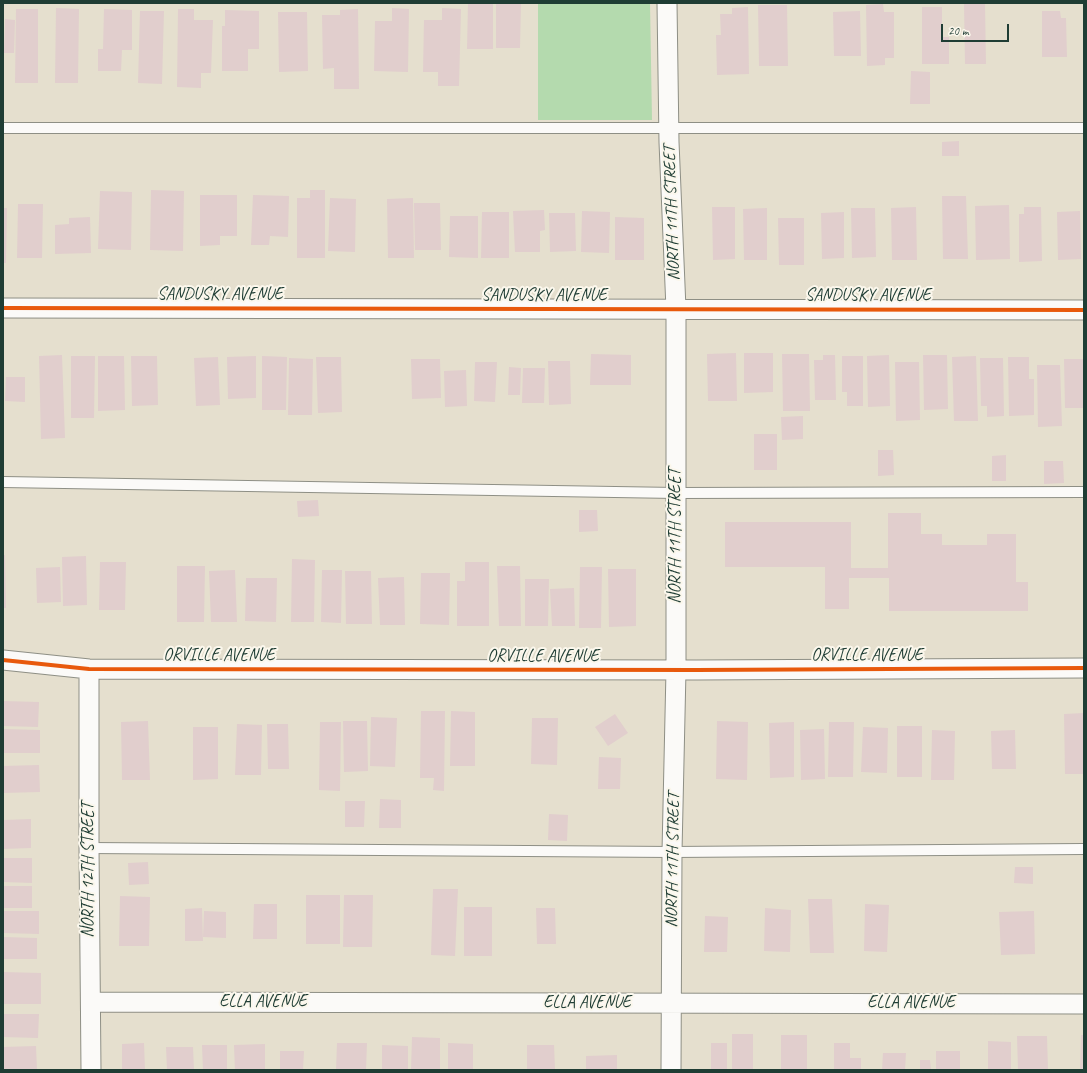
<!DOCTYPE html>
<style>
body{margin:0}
#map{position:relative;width:1087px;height:1073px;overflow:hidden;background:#e5dfce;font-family:Caveat,sans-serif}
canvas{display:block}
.frame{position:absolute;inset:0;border:4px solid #1f3d34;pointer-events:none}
.scale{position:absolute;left:941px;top:24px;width:68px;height:18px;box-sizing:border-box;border:2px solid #1f3d34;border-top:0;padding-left:5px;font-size:12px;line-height:14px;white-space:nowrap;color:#1f3d34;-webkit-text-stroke:3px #fbf7ec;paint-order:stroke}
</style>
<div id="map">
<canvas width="1087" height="1073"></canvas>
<div class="frame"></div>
<div class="scale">20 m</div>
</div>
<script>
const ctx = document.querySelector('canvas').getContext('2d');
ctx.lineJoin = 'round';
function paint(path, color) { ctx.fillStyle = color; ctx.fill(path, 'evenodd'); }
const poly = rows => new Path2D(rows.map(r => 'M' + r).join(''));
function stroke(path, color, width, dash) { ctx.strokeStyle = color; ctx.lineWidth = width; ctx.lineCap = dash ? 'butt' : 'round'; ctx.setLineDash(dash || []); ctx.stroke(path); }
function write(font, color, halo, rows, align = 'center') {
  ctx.font = font + ' Caveat,sans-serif'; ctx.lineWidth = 4; ctx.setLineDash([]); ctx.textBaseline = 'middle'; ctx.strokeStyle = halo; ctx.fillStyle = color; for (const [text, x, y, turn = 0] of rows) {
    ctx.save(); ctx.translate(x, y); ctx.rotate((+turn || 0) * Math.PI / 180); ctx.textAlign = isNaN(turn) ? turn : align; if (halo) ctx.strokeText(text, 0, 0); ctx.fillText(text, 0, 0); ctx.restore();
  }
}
paint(poly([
 [538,3,650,3,652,120,538,120]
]), '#b4daae');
paint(poly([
 [468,3,493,3,493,49,467,49],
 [496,3,521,3,520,48,496,48],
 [883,4,884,12,894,12,894,58,885,58,885,65,867,66,866,5],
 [964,4,985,4,986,64,965,64],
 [758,5,787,5,788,66,759,66],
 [748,7,749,74,717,75,716,35,721,35,720,14,732,14,732,8],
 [922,7,942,7,942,37,949,37,949,64,922,64],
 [56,8,79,9,78,83,55,83],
 [392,8,409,9,408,72,374,71,375,21,392,21],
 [442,8,461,9,459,86,438,86,438,72,423,72,424,20,442,20],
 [16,9,38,9,38,83,15,83],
 [104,9,132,10,132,50,122,50,121,71,98,71,98,49,103,49],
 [178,9,194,9,194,20,213,20,211,73,201,73,201,88,177,87],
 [358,9,359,89,334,89,334,68,323,69,322,15,340,15,340,10],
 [225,10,259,11,259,49,248,49,248,71,222,71,222,26,225,26],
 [140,11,164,11,162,84,138,83],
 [860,11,861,56,834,56,833,12],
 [1042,11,1060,11,1061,18,1066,18,1067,57,1042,57],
 [278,12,307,12,308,71,279,72],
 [5,19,15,20,14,53,4,53],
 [911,71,930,72,930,104,910,104],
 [959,141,959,156,942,156,942,142],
 [151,190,184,191,183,251,150,250],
 [310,190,325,190,325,258,297,258,297,198,310,198],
 [100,191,132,192,131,250,98,249],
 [200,195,237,195,237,236,220,236,220,245,200,246],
 [253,195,289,196,288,237,270,236,269,245,251,245],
 [942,196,966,196,968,259,943,259],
 [330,198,356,199,355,252,328,251],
 [413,198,414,258,388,258,387,199],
 [414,203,440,203,441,250,415,250],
 [18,204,43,204,42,258,17,258],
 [1009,205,1010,259,976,260,975,206],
 [712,207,735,207,735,259,713,260],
 [916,207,917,260,892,260,891,208],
 [1024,207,1041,207,1042,261,1019,262,1019,214,1024,214],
 [3,208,7,208,6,263,3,263],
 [767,208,767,260,744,260,743,209],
 [851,208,875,208,876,257,852,258],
 [544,210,545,230,540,231,540,252,515,252,513,211],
 [582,211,610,212,609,253,581,252],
 [1080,211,1081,259,1058,260,1057,212],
 [482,212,509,212,509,258,481,258],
 [844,212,844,258,822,259,821,213],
 [549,213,575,213,576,251,550,252],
 [450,216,478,216,478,258,449,257],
 [90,217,91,253,55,254,55,225,69,224,69,218],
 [615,217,644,218,644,260,615,260],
 [778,218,804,218,804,265,779,265],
 [736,353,737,401,708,401,707,354],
 [744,353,773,353,773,392,744,393],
 [591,354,631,355,631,385,590,385],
 [782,354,809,354,810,411,783,411],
 [62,355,65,438,41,439,39,356],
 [823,355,835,355,836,400,815,400,814,360,823,360],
 [889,355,890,406,868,407,867,356],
 [923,355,947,355,948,409,924,410],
 [71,356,95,356,94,418,71,418],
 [98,356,124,356,125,410,98,411],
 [131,356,157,356,158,405,132,406],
 [256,356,256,398,228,399,227,357],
 [262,356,287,357,286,410,262,410],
 [842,356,863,356,863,406,847,406,847,392,842,392],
 [976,356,978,421,954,421,952,357],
 [218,357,220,405,196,406,194,358],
 [316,357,341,357,342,412,318,413],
 [1008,357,1029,357,1029,379,1034,379,1034,415,1009,416],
 [289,358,313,359,312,415,288,415],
 [980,358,1003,358,1004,416,987,417,987,406,981,406],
 [411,359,440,359,441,398,412,399],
 [1064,359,1084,359,1084,408,1065,408],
 [548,361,570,361,571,404,549,405],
 [475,362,497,362,495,402,474,401],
 [895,362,919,362,920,420,896,421],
 [1037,365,1060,365,1062,426,1038,427],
 [509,367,521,368,520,395,508,395],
 [523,368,545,368,544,403,522,403],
 [466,370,467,406,445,407,444,371],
 [6,377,25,377,25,402,5,401],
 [803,416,803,439,782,440,781,417],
 [754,434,777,434,777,470,754,470],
 [878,450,893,450,894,475,878,476],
 [1006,455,1006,481,992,481,992,456],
 [1044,461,1063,461,1064,483,1044,484],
 [318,500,319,516,298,517,297,501],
 [579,510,597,510,598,531,579,532],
 [888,513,921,513,921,534,942,534,942,545,987,545,987,534,1016,534,1016,582,1028,582,1028,611,889,611,889,578,849,578,849,609,825,609,825,567,725,567,725,522,851,522,851,568,888,568],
 [3,555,5,555,6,608,3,608],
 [86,556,87,605,63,606,62,557],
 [292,559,315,560,314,622,291,622],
 [100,562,126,562,125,610,99,610],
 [465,562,489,562,489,626,457,626,457,581,465,581],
 [177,566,205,566,204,622,177,622],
 [497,566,520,566,521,626,499,626],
 [60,567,61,602,37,603,36,568],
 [580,567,602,567,601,628,579,628],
 [608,569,636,569,636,626,609,627],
 [235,570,237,622,211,622,209,571],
 [322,570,342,570,341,623,321,622],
 [345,571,371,571,372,624,346,624],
 [421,573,450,573,449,625,420,624],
 [404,577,405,625,380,625,378,578],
 [246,578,277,578,276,622,245,621],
 [525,579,549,579,548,626,525,626],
 [574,588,575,626,552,626,550,589],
 [3,701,39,702,38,727,3,726],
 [421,711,445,711,444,791,433,790,434,778,420,778],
 [451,711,475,712,475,766,450,766],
 [1084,713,1084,774,1065,774,1064,714],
 [615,714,628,733,608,746,595,727],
 [371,717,397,718,395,767,370,766],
 [532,718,558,718,557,765,531,764],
 [148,721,150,780,122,780,121,722],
 [343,721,367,721,368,771,344,772],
 [717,721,748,722,747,780,716,779],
 [320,722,341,722,340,791,319,790],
 [794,722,794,777,770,778,769,723],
 [829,722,854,722,853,777,828,777],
 [237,724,262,725,261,775,235,775],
 [267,724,288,724,289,769,268,769],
 [897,726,922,726,922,777,897,777],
 [193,727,218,727,218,779,193,780],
 [863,727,888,728,887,773,861,772],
 [3,729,40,730,40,753,3,753],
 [824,729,825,779,801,780,800,730],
 [932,730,955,731,954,780,931,780],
 [1015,730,1016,769,992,769,991,731],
 [599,757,621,758,620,789,598,789],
 [39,765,40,792,3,793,3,766],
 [380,799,401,800,401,828,379,828],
 [345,801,365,801,364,827,345,827],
 [549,814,568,815,567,841,548,840],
 [31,819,31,848,3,849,3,820],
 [3,858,32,858,32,883,3,882],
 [148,862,149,884,129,885,128,863],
 [1015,867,1033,867,1033,884,1014,883],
 [3,886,32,886,32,908,3,908],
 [433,889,458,889,455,956,431,955],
 [306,895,340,895,340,944,306,944],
 [344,895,373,895,372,947,343,947],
 [120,896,150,897,149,946,119,946],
 [808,899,832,899,834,953,810,953],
 [254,904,277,904,277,939,253,939],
 [865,904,889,905,887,952,864,951],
 [464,907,492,907,492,956,464,956],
 [202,908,203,941,185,941,185,909],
 [536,908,555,908,556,944,537,944],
 [765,908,791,910,790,952,764,951],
 [3,911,39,911,39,934,3,933],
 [204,911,226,912,226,938,203,937],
 [1034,911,1035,954,1001,955,999,912],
 [705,916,728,917,727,952,704,952],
 [3,937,37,938,37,959,3,959],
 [3,972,41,973,41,1004,3,1004],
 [3,1014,39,1014,38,1038,3,1037],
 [732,1034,753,1034,753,1070,732,1070],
 [781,1035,807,1035,807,1070,781,1070],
 [1081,1035,1084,1035,1084,1070,1080,1070],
 [1017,1036,1047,1036,1048,1070,1018,1070],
 [412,1037,440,1038,440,1070,411,1070],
 [988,1041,1011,1042,1011,1070,988,1070],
 [144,1043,145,1070,122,1070,122,1044],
 [337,1043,367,1043,366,1070,336,1070],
 [448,1043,473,1044,473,1070,448,1070],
 [711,1043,727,1043,727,1070,711,1070],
 [834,1043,850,1043,850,1058,861,1058,861,1070,834,1070],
 [265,1044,265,1070,235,1070,234,1045],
 [202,1045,227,1045,227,1070,203,1070],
 [382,1045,408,1046,408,1070,382,1070],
 [527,1045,554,1045,555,1070,527,1070],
 [36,1046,37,1070,3,1070,3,1047],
 [166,1047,193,1047,194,1070,167,1070],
 [280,1051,304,1051,303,1070,280,1070],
 [936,1051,960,1051,960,1070,936,1070],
 [883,1053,906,1053,905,1070,882,1070],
 [617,1055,617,1070,586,1070,586,1056],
 [920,1060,930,1060,931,1070,920,1070]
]), '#e1cecd');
const lane = poly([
 [3,128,1084,128],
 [3,482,676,493,1084,492],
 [89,848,672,852,1084,849]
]);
const street = poly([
 [667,3,669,142,676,309,676,670,672,852,671,1070],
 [3,308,1084,310],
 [3,660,89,669,696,670,1084,668],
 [89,669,89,848,91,1070],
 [91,1002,1084,1004]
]);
stroke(lane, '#8e8f85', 12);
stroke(street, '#8e8f85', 21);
stroke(lane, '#fbfaf8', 10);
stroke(street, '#fbfaf8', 19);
stroke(poly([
 [3,308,1084,310],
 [3,660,89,669,696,670,1084,668]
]), '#e8590c', 4);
write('17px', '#1f3d34', '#fbf7ec', [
 ["NORTH 11TH STREET",672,213,-92],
 ["SANDUSKY AVENUE",220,295],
 ["SANDUSKY AVENUE",544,296],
 ["SANDUSKY AVENUE",868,296],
 ["NORTH 11TH STREET",676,536,-90],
 ["ORVILLE AVENUE",219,656],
 ["ORVILLE AVENUE",867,656],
 ["ORVILLE AVENUE",543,657],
 ["NORTH 11TH STREET",673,860,-89],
 ["NORTH 12TH STREET",89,870,-90],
 ["ELLA AVENUE",263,1002],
 ["ELLA AVENUE",587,1003],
 ["ELLA AVENUE",911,1003]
]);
</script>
